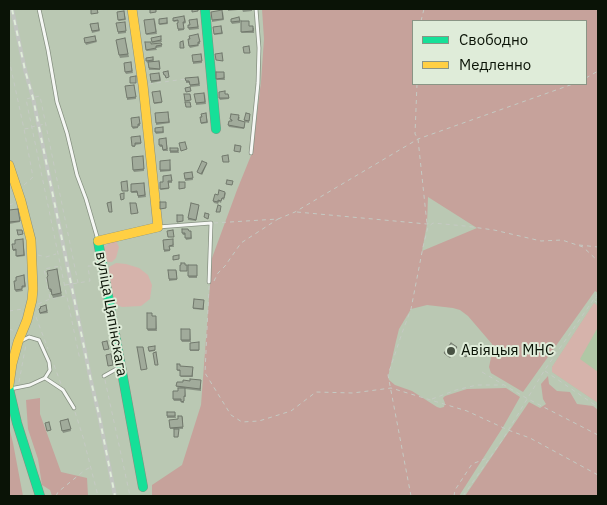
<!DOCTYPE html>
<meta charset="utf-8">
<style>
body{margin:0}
#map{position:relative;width:607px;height:505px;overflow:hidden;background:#bac8b3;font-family:"IBM Plex Sans",sans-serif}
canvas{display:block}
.frame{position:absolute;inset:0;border:10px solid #0a1306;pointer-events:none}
.legend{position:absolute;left:412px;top:20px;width:175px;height:65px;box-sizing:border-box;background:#dfecd9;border:1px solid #8a9585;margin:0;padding:6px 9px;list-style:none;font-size:15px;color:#0a1306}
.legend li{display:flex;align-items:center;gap:10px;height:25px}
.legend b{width:25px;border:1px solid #8a9585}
</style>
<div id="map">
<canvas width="607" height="505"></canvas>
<div class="frame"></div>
<ul class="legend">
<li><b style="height:6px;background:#16e098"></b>Свободно</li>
<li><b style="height:6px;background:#ffcf43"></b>Медленно</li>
</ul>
</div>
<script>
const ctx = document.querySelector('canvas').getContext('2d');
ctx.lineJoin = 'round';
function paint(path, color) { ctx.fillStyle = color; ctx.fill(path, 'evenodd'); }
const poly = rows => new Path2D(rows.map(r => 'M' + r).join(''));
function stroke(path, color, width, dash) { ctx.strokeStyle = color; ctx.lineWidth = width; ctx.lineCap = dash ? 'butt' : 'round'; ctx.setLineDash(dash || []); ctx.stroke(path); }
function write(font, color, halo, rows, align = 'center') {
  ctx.font = font + ' "IBM Plex Sans",sans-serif'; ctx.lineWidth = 4; ctx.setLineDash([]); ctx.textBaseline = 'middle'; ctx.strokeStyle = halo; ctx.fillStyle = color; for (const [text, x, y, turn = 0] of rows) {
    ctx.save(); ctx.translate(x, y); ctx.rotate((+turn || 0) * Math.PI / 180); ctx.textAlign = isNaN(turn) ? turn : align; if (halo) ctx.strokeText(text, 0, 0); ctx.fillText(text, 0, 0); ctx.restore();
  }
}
paint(poly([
 [594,303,598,306,598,403,552,372,552,367]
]), '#b0c7a5');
paint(poly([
 [111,241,116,241,119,247,116,258,112,262,109,262,105,260,103,253,104,248],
 [116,263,126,264,139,268,148,275,152,285,150,299,141,306,122,307,117,305,113,297,108,280,109,267],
 [594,303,598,306,598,327,580,359,598,372,598,403,552,372,552,367]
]), '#d6b3ab');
paint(poly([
 [262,9,598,9,598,293,595,291,523,392,491,373,489,367,493,348,492,344,468,316,460,310,453,308,427,305,411,309,399,329,396,341,388,377,389,380,395,385,412,391,437,407,440,408,444,407,445,403,443,398,445,396,467,389,506,388,520,397,503,427,459,496,152,496,152,485,182,465,201,405,212,258,237,190,252,153,261,82,264,39],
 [413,21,586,21,586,84,413,84],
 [428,197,477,228,422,251,427,224],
 [548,376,549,384,557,391,570,392,577,404,593,406,598,410,598,496,465,496,529,402,540,408,546,404,543,399,541,384],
 [40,398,40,414,61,472,87,478,88,496,52,496,50,490,42,485,38,459,28,429,26,400],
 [9,427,13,443,23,496,9,496]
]), '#c6a29b');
const lane = poly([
 [39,9,48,50,57,102,67,133,77,175,86,199,98,240],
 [251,153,258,83,259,48,256,9],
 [158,227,211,223,209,282],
 [104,376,120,367],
 [45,378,63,390,74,408],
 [10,389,30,385,45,378,50,370,49,362,39,340,29,337,21,341]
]);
const fast = poly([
 [205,9,216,129],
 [98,241,143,487],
 [9,385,9,389,17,423,40,496]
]);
const slow = poly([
 [9,165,21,201,31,240,33,289,32,300,27,320,18,342,12,364,9,385],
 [98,241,158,227,143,85,132,9]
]);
stroke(lane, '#869081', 4.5);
stroke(fast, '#869081', 10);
stroke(slow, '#869081', 10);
stroke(poly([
 [421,21,424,9],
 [9,59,24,129,31,128],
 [586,78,598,71],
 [149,84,185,79],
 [417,84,415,134,418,139,427,224],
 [31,127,45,124],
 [24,185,33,177,24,129],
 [9,205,15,203],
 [297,212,427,224,432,223],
 [214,223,278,219,295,212,418,139,573,84],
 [579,245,598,247],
 [38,255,46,257,56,254],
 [214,281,218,273,225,266,241,243,278,219],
 [78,283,40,96,26,99,80,360],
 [65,285,90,281,88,266,97,266],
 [209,286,205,373,231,415,242,422,259,421,291,411,316,392,353,393,391,388,467,411,508,430,530,438,598,475],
 [598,296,593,300,598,303],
 [50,298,44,269,60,266],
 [38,304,50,299,65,296],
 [9,311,23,309],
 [36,317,48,349],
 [9,329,15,331],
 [54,365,61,384],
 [545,371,598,407],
 [482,372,528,399,598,435],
 [105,380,130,496],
 [19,382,26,344],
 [432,399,456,390,477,385,503,385],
 [75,412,83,437,98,496],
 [56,496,58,492,85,470,91,467],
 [411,496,388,375,402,333,411,309,423,247,428,227,433,223,465,226,494,230,541,241,562,240,583,247,598,261],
 [454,496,455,490,472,464,490,457],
 [463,496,503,439,544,371,598,293]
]), '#c5cac3', 1, [4, 4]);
stroke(lane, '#f5f7f4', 3);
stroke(fast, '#16e098', 9);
stroke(slow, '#ffcf43', 9);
const rail = poly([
 [12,9,25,70,33,98,91,381,99,415,115,496]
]);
stroke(rail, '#c2c6c1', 4);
stroke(rail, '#dfecd9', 2, [5.5]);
paint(poly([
 [104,9,114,9,104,10],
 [228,9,238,9,238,10,228,11],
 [242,9,252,9,252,11,243,12],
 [124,11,126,20,119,21,118,20],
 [223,12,224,20,212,22,212,20],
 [173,18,185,18,186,23,183,24,184,30,178,31,178,21,174,22],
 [167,19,168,24,160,25,159,24],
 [197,19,199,29,189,30,188,25,190,25],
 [240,19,240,23,232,24,231,22],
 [155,20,157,34,147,35,146,34],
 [249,22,249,26,254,28,254,33,242,33,241,32],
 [98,23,100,31,92,33,90,24],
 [125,23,126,33,118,34,118,32],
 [221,26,223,34,214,35,214,34],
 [198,34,200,44,198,44,199,46,190,48,189,46],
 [95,36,97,42,86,45,84,38],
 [125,38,129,57,120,58,119,55],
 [151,38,161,38,162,42,152,43],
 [151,43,152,44,161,43,162,47,156,48,157,50,147,51,146,50],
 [201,54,202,63,193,64,193,62],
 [153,57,154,61,160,62,160,70,149,70,148,62,147,63,146,58],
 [131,62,133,73,126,74,125,72],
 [224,72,225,80,217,80,216,79],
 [160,75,161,81,151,83,151,81],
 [199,78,200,86,190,87,190,83,186,83,186,81],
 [134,85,136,99,127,100,127,98],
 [160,91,162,103,154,104,154,103],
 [205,94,206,104,196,105,196,103],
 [226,94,228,94,229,99,220,100,219,98],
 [168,112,170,123,156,125,156,123],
 [206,113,208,123,201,124,201,123,202,117],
 [250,114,250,116,249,123,245,122,244,129,229,127,228,125,231,121,230,119,240,117,239,120,245,122,244,120],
 [140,119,140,126,138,126,138,128,133,129,132,127],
 [163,127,164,133,156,134,155,132],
 [140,136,141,144,135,145,135,147,133,147,132,146],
 [166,138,168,151,163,151,162,147,160,147,159,145],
 [178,148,179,153,170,153,170,151],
 [143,157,144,171,134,172,133,170],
 [170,162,171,171,160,172,160,170],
 [192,172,193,180,185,181,185,179],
 [172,177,172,183,169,183,169,189,161,190,160,189,163,182],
 [144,183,146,197,138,198,138,193,132,193,131,192],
 [226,193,224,200,222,199,221,203,219,202,218,204,214,203,213,201,218,195],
 [199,206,196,221,188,220,188,218],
 [18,209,20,222,9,224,9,210],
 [188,229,189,231,191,231,191,233,192,239,186,240,185,235,183,235,182,233],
 [23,240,25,256,17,257,16,251,13,251,13,250,15,244],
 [173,240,174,247,170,247,170,251,164,252,164,250],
 [197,265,197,278,189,278,188,276],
 [57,269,62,296,53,298,51,292,50,292,49,289,48,276],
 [177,271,177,280,169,281,169,279],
 [24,275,26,287,22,288,23,291,16,292,15,290,16,281],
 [204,300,204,310,193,309,193,308],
 [46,305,48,313,40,314,39,309],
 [152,315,152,316,156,316,156,317,157,331,148,331,147,329],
 [190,329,191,342,182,342,181,340],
 [199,344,199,351,190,351,190,350],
 [148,347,155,348,155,351,149,352],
 [180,366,193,368,193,377,181,377,180,371,178,371,177,370],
 [201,380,201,391,185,389,186,397,184,397,184,403,182,403,181,401,174,401,173,399,178,391,181,388,177,387,176,386,183,382],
 [175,412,176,418,167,418,167,416],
 [183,417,183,429,170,429,170,428,178,419],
 [68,419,71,431,63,433,60,421]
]), '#8a9385');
paint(poly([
 [207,163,207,164,202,175,201,174],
 [457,347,457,348,450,358,449,357]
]), '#71786c');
const building = poly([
 [91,9,97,9,98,13,91,14,91,9],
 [150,9,156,9,156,12,150,13,150,9],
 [192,9,198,9,198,11,192,12,192,9],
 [222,10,223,19,212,20,211,12,222,10],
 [124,11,125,19,118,20,117,12,124,11],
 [184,16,185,22,183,22,184,29,178,29,177,23,178,23,178,20,173,21,173,18,184,16],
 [239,17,240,21,231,22,231,19,239,17],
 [167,18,167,23,159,24,159,19,167,18],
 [154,19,156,32,146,34,144,20,154,19],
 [197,19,198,27,188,28,188,25,190,25,189,20,197,19],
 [241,21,249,21,249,26,253,26,253,31,241,32,241,21],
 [125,22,126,31,118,32,116,23,125,22],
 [98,23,99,30,92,31,90,24,98,23],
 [221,26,222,33,214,34,213,27,221,26],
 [198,34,200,42,198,42,198,45,189,46,188,39,190,39,189,36,198,34],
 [95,36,96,41,85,43,84,38,95,36],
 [161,36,161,40,152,42,151,38,161,36],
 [125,38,128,54,119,55,116,40,125,38],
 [183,41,184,48,180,48,180,42,183,41],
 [145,42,151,42,151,44,161,43,162,45,156,46,156,48,146,50,145,42],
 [249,46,250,53,244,53,243,47,249,46],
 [222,53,223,61,216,60,215,54,222,53],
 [201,54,202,61,193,62,192,55,201,54],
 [153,57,153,60,146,61,146,58,153,57],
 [159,61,160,69,149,68,148,62,159,61],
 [131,62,132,71,125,72,124,63,131,62],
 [168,71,169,77,166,78,165,75,164,75,163,72,168,71],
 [216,72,224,72,224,78,216,79,216,72],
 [159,73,160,80,151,81,150,74,159,73],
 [136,76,136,83,130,83,130,77,136,76],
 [198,77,199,84,190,85,189,81,186,81,185,78,198,77],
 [134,85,136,97,127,98,125,86,134,85],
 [190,87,191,91,186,92,185,88,190,87],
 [160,91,162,102,154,103,152,92,160,91],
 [225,91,225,94,228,94,229,98,219,98,219,92,225,91],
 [204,93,205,102,196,103,194,94,204,93],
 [184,94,190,94,191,100,185,101,184,94],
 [185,102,190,102,191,107,186,107,185,102],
 [168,112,169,122,156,123,155,113,168,112],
 [206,113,207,122,201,123,200,117,202,117,201,114,206,113],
 [246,113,250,114,249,121,244,120,246,113],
 [231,114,239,115,238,120,245,122,244,128,228,125,229,121,232,121,232,120,230,119,231,114],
 [139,117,140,124,138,124,138,127,132,127,131,118,139,117],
 [163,127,163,132,155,132,155,128,163,127],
 [140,136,141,143,135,143,135,146,132,146,131,137,140,136],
 [166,138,167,149,163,150,162,145,159,145,159,139,166,138],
 [185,142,187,149,181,151,179,143,185,142],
 [235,145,241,146,240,152,234,151,235,145],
 [170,148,178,148,178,151,170,151,170,148],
 [228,155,229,162,223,162,222,156,228,155],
 [143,156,144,169,133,170,132,157,143,156],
 [170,160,170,170,160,170,160,161,170,160],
 [202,161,207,163,201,174,197,172,202,161],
 [192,172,193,178,185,179,184,173,192,172],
 [171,175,172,181,168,181,169,188,160,189,160,182,163,182,163,176,171,175],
 [227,180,233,181,232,185,226,184,227,180],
 [127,181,128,191,122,191,121,182,127,181],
 [179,182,185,182,185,188,179,189,179,182],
 [144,183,145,195,138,196,137,191,131,192,131,184,144,183],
 [219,190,225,192,224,198,222,198,221,201,218,200,218,202,213,201,215,194,218,195,219,190],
 [124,193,124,199,121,200,120,194,124,193],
 [111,202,112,212,109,212,107,203,111,202],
 [160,202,166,202,166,208,160,209,160,202],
 [130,203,136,203,138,213,131,214,130,203],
 [191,203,199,205,196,220,188,218,191,203],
 [218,205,221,206,220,212,216,212,218,205],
 [18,209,20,221,9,222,9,210,18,209],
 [205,213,209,214,208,219,204,217,205,213],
 [177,215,183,215,183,221,177,222,177,215],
 [182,229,188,229,189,231,191,231,191,238,185,238,185,233,182,233,182,229],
 [17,230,22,230,23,234,18,235,17,230],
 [173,230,174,237,168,237,167,231,173,230],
 [23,239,24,255,16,256,16,249,13,250,12,244,15,244,15,240,23,239],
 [173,239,173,245,169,246,170,250,164,250,163,240,173,239],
 [179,255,179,259,173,260,173,256,179,255],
 [181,263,185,263,185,265,187,265,187,271,180,271,180,265,181,265,181,263],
 [188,265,197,265,197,276,188,276,188,265],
 [57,269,61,293,52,295,51,289,49,289,47,277,48,276,47,271,57,269],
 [168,270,176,270,177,279,169,279,168,270],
 [24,275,25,286,22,286,22,289,15,290,14,281,16,281,16,277,24,275],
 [194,299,204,300,203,309,193,308,194,299],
 [46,305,47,311,40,313,39,309,41,308,40,307,46,305],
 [147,313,152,313,152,316,156,316,156,329,147,329,147,313],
 [181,329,190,329,190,340,181,340,181,329],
 [107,341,109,349,104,350,102,342,107,341],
 [199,342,199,350,190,350,190,343,199,342],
 [451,343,457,347,449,357,444,353,451,343],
 [155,346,155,350,149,351,148,347,155,346],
 [137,347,143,347,147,369,141,370,137,347],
 [463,349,469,352,466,357,460,354,463,349],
 [156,352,158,365,155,365,153,353,156,352],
 [111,354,113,365,108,366,106,355,111,354],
 [177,364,180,364,180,366,193,367,192,376,180,376,180,370,177,370,177,364],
 [190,379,201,380,200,389,176,386,177,382,183,382,183,380,190,381,190,379],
 [178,388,185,388,185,396,184,396,184,401,181,402,181,399,173,399,173,391,178,391,178,388],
 [167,412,175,412,175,416,167,416,167,412],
 [178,416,182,416,183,427,170,428,169,420,178,419,178,416],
 [68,419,71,429,62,431,60,421,68,419],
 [49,422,51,430,47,431,45,423,49,422],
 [174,429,179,429,178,437,174,437,174,429]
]);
paint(building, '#a1ab9b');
stroke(building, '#71786c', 1);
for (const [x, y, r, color] of [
 [451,351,5,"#485243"]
]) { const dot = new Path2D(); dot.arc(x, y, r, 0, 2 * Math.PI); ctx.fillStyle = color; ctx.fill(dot); stroke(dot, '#dfecd9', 2); }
write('15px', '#0a1306', '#dfecd9', [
 ["вуліца Цяпінскага",111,314,80]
]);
write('15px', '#0a1306', '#dfecd9', [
 ["Авіяцыя МНС",461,351]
], 'left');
</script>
